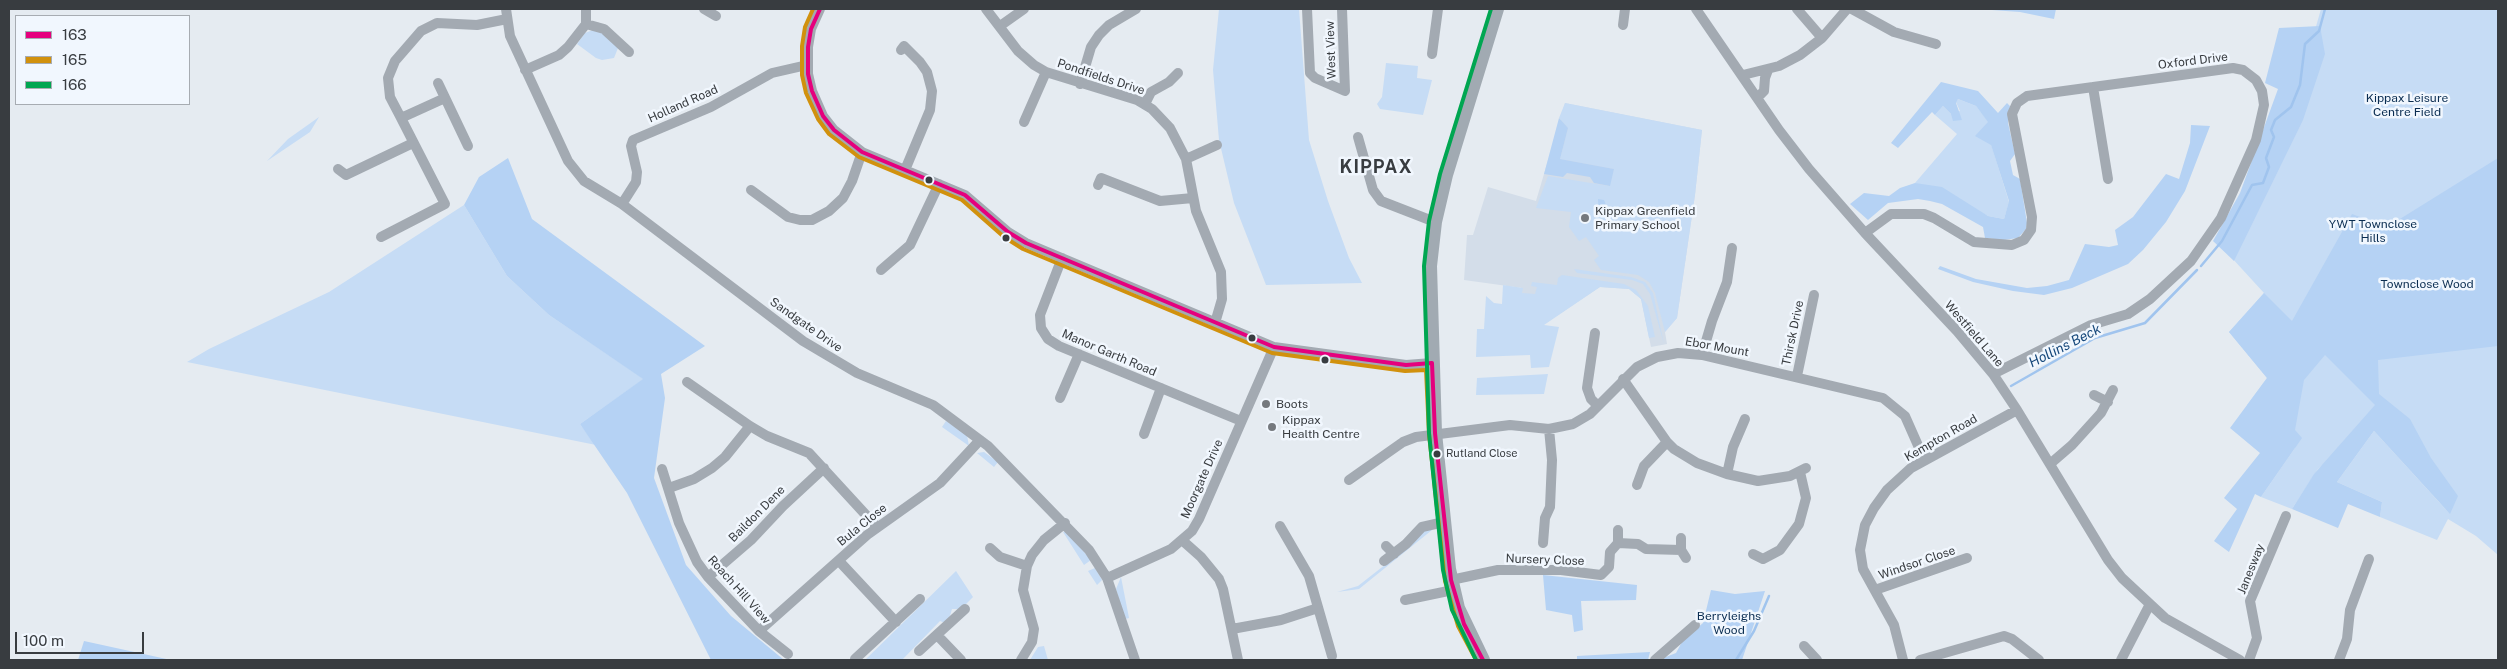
<!DOCTYPE html>
<style>
body{margin:0}
#map{position:relative;width:2507px;height:669px;overflow:hidden;background:#e5ebf1;font-family:"Public Sans",sans-serif}
canvas{display:block}
.frame{position:absolute;inset:0;border:10px solid #383c40;pointer-events:none}
.legend{position:absolute;left:15px;top:15px;width:175px;height:90px;box-sizing:border-box;background:#f1f7fe;border:1px solid #a7acb2;margin:0;padding:6px 9px;list-style:none;font-size:15px;color:#383c40}
.legend li{display:flex;align-items:center;gap:10px;height:25px}
.legend b{width:25px;border:1px solid #a7acb2}
.scale{position:absolute;left:15px;top:632px;width:129px;height:22px;box-sizing:border-box;border:2px solid #383c40;border-top:0;padding-left:6px;font-size:15px;line-height:18px;white-space:nowrap;color:#383c40;-webkit-text-stroke:4px #f1f7fe;paint-order:stroke}
</style>
<div id="map">
<canvas width="2507" height="669"></canvas>
<div class="frame"></div>
<ul class="legend">
<li><b style="height:6px;background:#e5007d"></b>163</li>
<li><b style="height:6px;background:#d1910d"></b>165</li>
<li><b style="height:6px;background:#00a651"></b>166</li>
</ul>
<div class="scale">100 m</div>
</div>
<script>
const ctx = document.querySelector('canvas').getContext('2d');
ctx.lineJoin = 'round';
function paint(path, color) { ctx.fillStyle = color; ctx.fill(path, 'evenodd'); }
const poly = rows => new Path2D(rows.map(r => 'M' + r).join(''));
function stroke(path, color, width, dash) { ctx.strokeStyle = color; ctx.lineWidth = width; ctx.lineCap = dash ? 'butt' : 'round'; ctx.setLineDash(dash || []); ctx.stroke(path); }
function write(font, color, halo, rows, align = 'center') {
  ctx.font = font + ' "Public Sans",sans-serif'; ctx.lineWidth = 5; ctx.setLineDash([]); ctx.textBaseline = 'middle'; ctx.strokeStyle = halo; ctx.fillStyle = color; for (const [text, x, y, turn = 0] of rows) {
    ctx.save(); ctx.translate(x, y); ctx.rotate((+turn || 0) * Math.PI / 180); ctx.textAlign = isNaN(turn) ? turn : align; if (halo) ctx.strokeText(text, 0, 0); ctx.fillText(text, 0, 0); ctx.restore();
  }
}
paint(poly([
 [1565,103,1702,130,1695,195,1677,318,1665,332,1667,344,1651,347,1641,299,1629,289,1600,287,1543,325,1518,321,1522,288,1464,280,1467,235,1473,235,1488,187,1536,201]
]), '#d3dde9');
paint(poly([
 [1219,9,1299,9,1309,140,1328,201,1349,258,1362,283,1266,285,1234,203,1219,140,1213,70],
 [2321,9,2498,9,2498,555,2476,536,2448,519,2437,540,2380,517,2382,502,2337,482,2374,431,2448,512,2375,423,2318,469,2292,509,2261,497,2295,448,2247,405,2267,378,2229,332,2264,293,2231,257,2311,44],
 [593,30,601,31,618,48,614,58,602,60,596,58,577,44,585,33],
 [1386,63,1418,66,1417,78,1432,80,1423,115,1380,109,1377,104,1382,97],
 [1958,99,1976,106,1989,122,1991,144,2009,202,2004,219,1988,216,1915,183,1957,134,1935,115,1943,106,1951,114,1960,111,1956,102],
 [1565,103,1702,130,1695,195,1677,318,1665,332,1655,293,1649,282,1638,275,1601,270,1594,260,1599,256,1586,237,1579,241,1569,227,1571,212,1536,208,1548,176,1609,186,1614,169,1560,159,1568,128,1559,118],
 [319,117,310,132,267,161,288,139],
 [464,205,507,276,549,315,644,379,580,424,596,445,187,362,209,349,329,292],
 [1574,269,1631,277,1645,282,1653,293,1664,344,1650,294,1643,284,1632,280,1577,273],
 [1562,275,1624,284,1636,290,1648,306,1655,337,1649,338,1641,299,1629,289,1600,287,1544,325,1559,327,1549,367,1531,368,1530,355,1476,357,1477,329,1484,329,1486,296,1494,303,1502,304,1503,285,1523,288,1522,293,1535,294,1537,287,1531,286,1532,282,1557,285,1558,278],
 [1548,374,1544,394,1476,395,1477,378],
 [946,421,967,435,969,446,942,427],
 [984,452,998,462,994,467,977,453],
 [1432,528,1432,530,1359,589,1337,592,1358,586,1409,546,1421,532],
 [1063,532,1067,532,1091,560,1084,565],
 [1095,568,1102,580,1097,585,1088,571],
 [956,571,973,597,961,609,952,609,949,619,945,623,940,621,902,660,865,660],
 [1121,577,1129,618,1125,619,1116,589],
 [1044,646,1048,660,1030,660,1038,647]
]), '#c6dcf5');
paint(poly([
 [1978,9,2056,9,2054,19,2020,12],
 [2320,26,2325,54,2303,120,2234,261,2213,241,2240,193,2278,89,2265,83,2279,28],
 [1941,82,1978,91,1998,113,2007,103,2010,106,2008,123,2015,154,2010,161,2013,175,2020,179,2027,223,2026,229,2018,238,2003,240,1985,238,1983,227,1942,204,1930,201,1918,199,1888,203,1868,220,1850,204,1864,193,1889,196,1900,188,1915,183,1942,187,1988,216,2004,219,2009,201,1991,145,1975,136,1988,122,1976,106,1958,99,1956,103,1962,120,1953,121,1951,114,1943,106,1935,115,1932,112,1898,148,1891,143],
 [1559,118,1568,128,1560,159,1614,169,1610,186,1594,183,1590,177,1567,173,1563,177,1544,174],
 [2191,125,2210,126,2185,191,2166,222,2143,250,2128,264,2072,288,2044,295,2013,291,1973,282,1938,269,1940,266,1976,279,2027,288,2047,286,2069,280,2085,244,2109,247,2118,245,2115,230,2133,217,2166,174,2179,179,2190,143],
 [508,158,532,219,705,346,661,374,665,398,654,478,686,565,731,616,784,660,711,660,627,493,580,424,643,379,549,315,507,276,464,205,479,177],
 [2498,158,2498,346,2378,360,2379,394,2410,419,2431,458,2458,496,2450,514,2374,431,2337,482,2382,502,2380,517,2348,504,2338,528,2292,509,2314,474,2375,405,2325,355,2304,380,2295,430,2302,438,2261,497,2255,494,2229,552,2214,541,2237,509,2224,498,2260,453,2230,428,2267,378,2229,332,2264,293,2292,321,2352,214,2387,227],
 [1598,199,1604,200,1611,217,1599,216],
 [1543,575,1637,585,1636,600,1581,601,1583,630,1574,632,1572,615,1546,610],
 [1711,590,1735,594,1765,591,1742,660,1658,660,1676,653,1683,640,1703,623],
 [84,641,171,660,78,660],
 [1650,652,1648,660,1577,660,1577,656]
]), '#b5d2f4');
stroke(poly([
 [2201,266,2222,241,2252,185,2263,183,2269,167,2266,158,2274,137,2271,130,2275,120,2291,107,2300,85,2305,44,2319,31,2325,9],
 [2011,386,2095,338,2145,323,2197,270],
 [1736,660,1754,631,1769,596]
]), '#a0c4ee', 2.5);
stroke(poly([
 [506,9,510,36,568,161,584,181,622,204,803,341,857,373,933,405,988,446,1089,550,1107,578,1135,660],
 [704,9,716,16],
 [820,9,811,29,808,47,808,74,812,91,823,116,834,130,862,152,965,195,1008,232,1026,243,1274,347,1406,365,1432,363],
 [986,9,1018,51,1034,65,1046,72,1137,100,1152,109,1170,128,1186,159,1196,211,1221,272,1222,299,1215,323],
 [1307,9,1310,73,1315,78,1345,91,1342,9],
 [1696,9,1779,130,1809,169,1865,233,1957,331,1993,374,2017,410,2108,560,2122,578,2165,618,2240,660],
 [1797,9,1822,38],
 [1852,9,1894,32,1936,44],
 [586,24,604,29,629,52],
 [1623,25,1625,9],
 [1000,26,1024,9],
 [901,50,904,46,920,62,927,72,932,91,930,110,905,170],
 [1432,54,1438,9],
 [525,70,559,55,568,47,586,24,586,9],
 [1743,75,1779,66,1800,55,1822,38,1847,9],
 [438,83,468,146],
 [1080,84,1091,47,1099,35,1109,25,1136,9],
 [2093,87,2108,179],
 [1758,97,1764,91,1765,78,1768,70],
 [1145,104,1151,92,1169,82,1178,73],
 [401,118,390,97,388,78,395,61,421,31,437,23,477,25,507,19],
 [1024,122,1046,72],
 [1358,137,1373,190,1381,201,1435,222],
 [1186,159,1217,145],
 [338,169,346,175,413,143],
 [1098,185,1101,178,1160,201,1193,198],
 [751,190,788,217,800,220,812,220,829,211,843,198,852,181,862,152],
 [622,204,636,182,637,172,631,146,633,140,711,107,772,73,807,65],
 [1865,233,1891,214,1924,214,1934,218,1974,242,2012,245,2024,240,2031,230,2032,217,2012,114,2017,103,2027,96,2233,68,2243,70,2256,80,2262,91,2264,105,2256,140,2221,218,2191,261,2150,299,2128,314,2091,325,1993,374],
 [381,237,445,204,401,118,445,98],
 [1062,258,1040,315,1041,328,1048,339,1059,346,1241,421],
 [881,270,910,245,939,184],
 [1595,333,1587,388,1591,399,1598,406],
 [1702,355,1712,321,1727,282,1732,248],
 [1797,376,1814,295],
 [1623,379,1667,442,1674,449,1697,463,1727,474,1758,481,1790,476,1806,468],
 [687,382,750,426,767,436,809,453,877,527],
 [2094,395,2108,402],
 [1060,398,1079,354],
 [1144,434,1161,388],
 [2050,464,2072,445,2101,413,2113,390],
 [662,469,679,523,697,562,708,577,759,631,788,654],
 [1727,474,1733,447,1745,419],
 [1349,480,1403,442,1416,437,1510,425,1549,429,1573,424,1590,414,1637,367,1657,357,1678,353,1702,355,1883,398,1905,416,1924,459],
 [1637,485,1644,466,1667,442],
 [669,488,694,479,712,468,725,457,750,426],
 [1280,526,1309,576,1332,656],
 [1681,538,1681,550,1686,558],
 [1183,541,1201,557,1219,579,1223,589,1238,660],
 [1543,543,1545,518,1550,507,1552,460,1549,429],
 [1618,543,1618,530],
 [1386,546,1394,554],
 [990,548,1000,557,1027,566],
 [1753,554,1763,559,1780,550,1799,524,1806,498,1800,472],
 [839,561,896,622],
 [1384,561,1406,544,1422,527,1444,522],
 [708,577,751,540,783,506,824,468],
 [1107,578,1171,549,1192,531,1199,519,1274,347],
 [1451,580,1498,570,1561,570,1601,575,1609,567,1610,552,1618,543,1638,544,1646,549,1681,550],
 [1875,590,1967,558],
 [1405,600,1453,590],
 [1232,629,1281,620,1318,608],
 [759,631,867,535,940,483,980,440],
 [937,635,961,660],
 [1804,646,1817,660],
 [919,651,965,609],
 [855,659,920,599],
 [1021,660,1032,642,1034,629,1023,590,1027,566,1032,555,1044,540,1065,523],
 [1655,660,1695,625],
 [1903,660,1894,625,1863,569,1860,550,1865,525,1874,508,1887,490,1911,468,2017,410],
 [1920,660,2004,636,2012,639,2039,660],
 [2121,660,2149,606],
 [2249,660,2257,638,2250,601,2286,516],
 [2339,660,2347,639,2350,610,2369,559]
]), '#a3aab2', 10);
stroke(poly([
 [1483,660,1458,608,1449,569,1435,433,1430,266,1435,222,1446,175,1497,9]
]), '#a1aab2', 14);
stroke(poly([
 [820,9,811,29,808,47,808,74,812,91,823,116,834,130,862,152,965,195,1008,232,1026,243,1274,347,1406,365,1432,363],
 [1432,363,1435,433,1451,580,1464,624,1483,660]
]), '#e5007d', 4);
stroke(poly([
 [813,9,805,27,802,46,802,75,806,93,818,119,829,134,859,157,962,200,1004,237,1023,249,1272,353,1405,371,1426,370,1429,434,1445,581,1458,626,1476,660]
]), '#d1910d', 4);
stroke(poly([
 [1476,660,1452,610,1443,570,1429,433,1424,266,1429,221,1440,174,1491,9]
]), '#00a651', 4);
for (const [x, y, r, color] of [
 [929,180,4.5,"#383c40"],
 [1585,218,5,"#75797e"],
 [1006,238,4.5,"#383c40"],
 [1252,338,4.5,"#383c40"],
 [1325,360,4.5,"#383c40"],
 [1266,404,5,"#75797e"],
 [1272,427,5,"#75797e"],
 [1437,454,4.5,"#383c40"]
]) { const dot = new Path2D(); dot.arc(x, y, r, 0, 2 * Math.PI); ctx.fillStyle = color; ctx.fill(dot); stroke(dot, '#f1f7fe', 2); }
write('11px', '#383c40', '#f1f7fe', [
 ["Rutland Close",1446,454]
], 'left');
write('12px', '#383c40', '#f1f7fe', [
 ["West View",1331,50,-92],
 ["Oxford Drive",2193,61,-7],
 ["Pondfields Drive",1101,77,18],
 ["Holland Road",683,104,-24],
 ["Sandgate Drive",806,325,35],
 ["Thirsk Drive",1793,333,-78],
 ["Westfield Lane",1974,334,49],
 ["Ebor Mount",1717,347,10],
 ["Manor Garth Road",1109,353,23],
 ["Kempton Road",1941,438,-30],
 ["Moorgate Drive",1202,479,-66],
 ["Baildon Dene",757,514,-45],
 ["Bula Close",862,525,-39],
 ["Nursery Close",1545,560,2],
 ["Windsor Close",1917,563,-19],
 ["Janesway",2251,569,-68],
 ["Roach Hill View",739,590,48]
]);
write('12px', '#0a2d51', '#f1f7fe', [
 ["Kippax Leisure",2407,98],
 ["Centre Field",2407,112],
 ["YWT Townclose",2373,224],
 ["Hills",2373,238],
 ["Townclose Wood",2427,284],
 ["Berryleighs",1729,616],
 ["Wood",1729,630]
]);
write('12px', '#383c40', '#f1f7fe', [
 ["Kippax Greenfield",1595,211],
 ["Primary School",1595,225],
 ["Boots",1276,404],
 ["Kippax",1282,420],
 ["Health Centre",1282,434]
], 'left');
write('italic 14px', '#15477a', '#f1f7fe', [
 ["Hollins Beck",2065,346,-27]
]);
ctx.letterSpacing = '1px';
write('bold 18px', '#383c40', '#f1f7fe', [
 ["KIPPAX",1376,167]
]);
ctx.letterSpacing = '0px';
</script>
